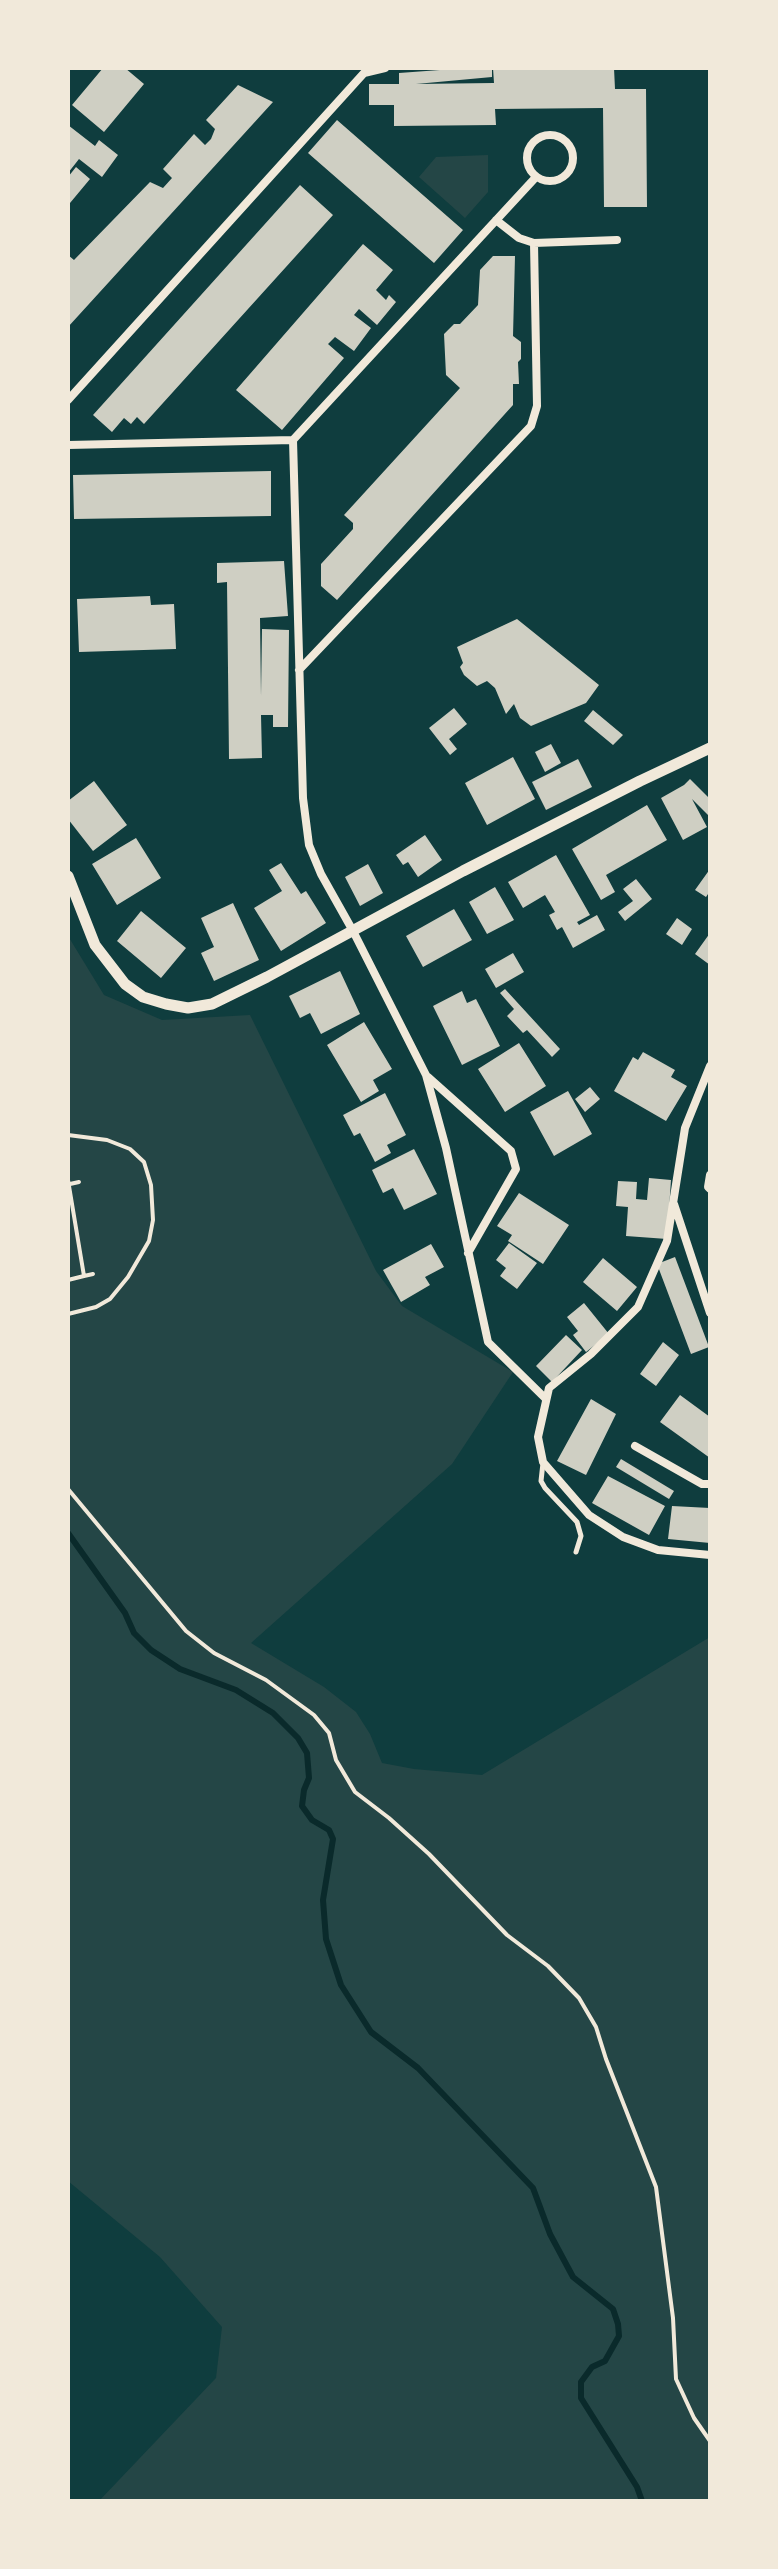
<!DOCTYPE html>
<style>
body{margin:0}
#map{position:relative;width:778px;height:2569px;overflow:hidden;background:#0f3d3e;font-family:Poppins,sans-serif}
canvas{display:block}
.frame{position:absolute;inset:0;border:70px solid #f1e9da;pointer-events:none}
</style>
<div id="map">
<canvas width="778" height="2569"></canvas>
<div class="frame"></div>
</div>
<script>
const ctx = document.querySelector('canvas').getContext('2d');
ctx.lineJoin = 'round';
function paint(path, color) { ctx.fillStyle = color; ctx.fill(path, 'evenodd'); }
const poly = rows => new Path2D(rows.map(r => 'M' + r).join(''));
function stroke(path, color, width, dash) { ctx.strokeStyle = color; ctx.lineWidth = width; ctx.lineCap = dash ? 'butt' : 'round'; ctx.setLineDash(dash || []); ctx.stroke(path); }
paint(poly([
 [488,155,488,192,465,218,419,177,436,157],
 [68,936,104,995,162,1020,250,1015,376,1271,402,1306,513,1372,452,1464,251,1643,324,1687,356,1712,370,1734,382,1763,414,1769,482,1775,710,1637,710,2501,99,2501,216,2378,222,2327,160,2257,68,2181]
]), '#244646');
stroke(poly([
 [68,1533,125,1613,134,1633,151,1650,180,1669,236,1690,273,1713,298,1738,307,1753,309,1778,304,1790,302,1806,312,1820,329,1830,333,1839,323,1900,326,1939,341,1985,371,2032,418,2068,533,2188,550,2234,573,2277,613,2309,618,2324,619,2336,605,2361,592,2367,581,2382,581,2398,637,2487,642,2501]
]), '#0a2a2b', 6);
paint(poly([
 [103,68,125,68,144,84,104,132,72,105],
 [467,68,492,68,492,77,416,84,494,83,493,68,614,68,615,89,646,89,647,207,604,207,603,108,495,109,496,125,394,126,394,105,369,105,369,84,399,84,399,73],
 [238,85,273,102,68,327,68,255,74,260,150,182,163,188,172,178,163,169,194,134,205,145,211,139,215,129,206,120],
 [337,120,463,230,434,263,308,153],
 [68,125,95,146,99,140,118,155,102,177,79,159,68,173],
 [76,167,90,179,70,203,68,177],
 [300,185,333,215,144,424,137,417,131,424,124,418,112,432,93,415],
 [363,244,393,270,376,290,386,300,389,295,396,302,377,325,359,309,354,315,371,328,354,351,335,337,328,344,344,358,282,430,236,390],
 [493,256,515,256,513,336,521,342,521,359,518,362,519,384,513,384,513,405,337,600,321,586,321,564,353,529,353,523,344,515,460,388,446,375,444,334,454,324,460,324,478,305,480,270],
 [271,471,271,516,74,519,73,475],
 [284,561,288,616,260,618,261,696,262,629,289,630,288,727,273,727,273,715,261,715,262,758,229,759,227,582,217,583,217,563],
 [150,596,151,605,174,604,176,649,79,652,77,599],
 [517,619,599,685,586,703,531,726,520,718,514,704,506,714,495,688,487,681,477,686,464,675,460,667,463,663,457,647],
 [454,708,467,724,449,739,457,749,450,755,429,728],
 [593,710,623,735,613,745,584,721],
 [551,744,561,763,545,772,535,752],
 [513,757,535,799,487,825,465,783],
 [578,759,592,787,546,810,532,782],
 [690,779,710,799,710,817,692,799,707,827,683,840,661,798,684,785],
 [94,781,127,825,93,851,68,819,68,801],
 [647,805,667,840,606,875,615,892,601,900,572,849],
 [425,835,442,860,418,877,408,862,403,865,396,855],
 [136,838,161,878,117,905,92,864],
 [556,855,590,915,577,922,579,925,597,915,605,930,573,948,562,927,557,930,549,915,555,912,545,895,523,908,508,882],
 [281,863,301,894,306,891,326,923,281,951,254,908,282,891,269,870],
 [368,864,383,893,360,906,345,877],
 [710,869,710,891,706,897,695,890],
 [636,879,652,899,625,921,618,912,633,901,623,889],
 [495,887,514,920,487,934,469,902],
 [233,903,259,960,214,981,201,953,214,947,201,918],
 [454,909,472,940,423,967,406,936],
 [141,911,186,948,161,978,117,941],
 [677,918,692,929,682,945,666,934],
 [710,933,710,965,695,954],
 [513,953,524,972,496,988,485,969],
 [340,971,360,1014,321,1034,310,1013,300,1018,289,996],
 [505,989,560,1049,552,1057,527,1030,523,1033,507,1016,514,1009,500,993],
 [462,991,467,1003,476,999,500,1046,462,1065,433,1006],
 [364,1022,392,1069,373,1080,379,1091,361,1102,327,1045],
 [519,1043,546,1086,505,1112,478,1069],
 [643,1052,675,1070,671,1077,687,1086,666,1121,614,1091,633,1057,638,1060],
 [590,1087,600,1099,585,1112,575,1099],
 [568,1091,592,1134,554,1156,530,1112],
 [385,1093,406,1135,387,1145,391,1153,375,1162,360,1133,354,1136,343,1115],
 [414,1149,437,1194,404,1210,393,1188,383,1193,372,1170],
 [649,1178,671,1180,667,1239,626,1236,628,1207,616,1206,618,1181,637,1182,636,1199,647,1200],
 [519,1193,569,1225,543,1264,508,1241,512,1235,497,1226],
 [509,1243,537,1263,517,1289,500,1276,506,1268,496,1260],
 [431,1244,444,1267,425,1277,430,1285,401,1302,383,1270],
 [675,1257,709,1347,691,1354,657,1264],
 [603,1258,637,1287,617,1311,583,1282],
 [584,1303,609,1334,586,1352,573,1335,578,1331,567,1317],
 [566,1335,582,1350,552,1382,536,1366],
 [663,1342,679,1355,656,1386,640,1374],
 [680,1395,710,1417,710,1458,660,1422],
 [591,1399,616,1414,586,1475,557,1461],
 [621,1459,674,1491,669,1499,616,1467],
 [608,1476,665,1506,649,1535,592,1503],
 [672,1506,710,1508,710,1543,668,1539]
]), '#cfcfc3');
stroke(poly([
 [68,1135,107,1140,130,1149,144,1162,151,1185,153,1220,149,1241,128,1277,110,1299,96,1307,68,1314],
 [68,1180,84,1276,68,1280],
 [70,1184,79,1182],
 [84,1276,93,1274],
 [68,1489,186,1631,214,1653,266,1680,314,1715,329,1733,336,1760,355,1792,389,1818,429,1854,507,1935,548,1966,579,1998,596,2027,606,2059,656,2187,673,2318,676,2379,694,2418,710,2441]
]), '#f1e9da', 4);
stroke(poly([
 [543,1463,541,1481,545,1488,577,1522,581,1536,576,1552]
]), '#f1e9da', 5);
stroke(poly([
 '527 158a23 23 0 1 1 46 0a23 23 0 1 1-46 0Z',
 [536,177,293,440,303,798,309,845,321,874,353,931,426,1075,446,1148,488,1342,546,1399],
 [496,220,519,238,534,243,617,240],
 [68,400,364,73,385,68],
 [68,445,293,440],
 [299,670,531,426,537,406,534,243],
 [710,1066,685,1128,667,1241,638,1307,591,1354,549,1388,538,1437,543,1462,589,1515,623,1537,658,1550,710,1555],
 [428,1077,511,1151,516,1169,468,1253],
 [710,1175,708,1187,710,1189],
 [674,1204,710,1313],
 [635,1446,702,1484,710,1484]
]), '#f1e9da', 8);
stroke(poly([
 [68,876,95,945,125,984,143,997,166,1004,188,1008,212,1004,267,977,463,871,640,781,710,748]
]), '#f1e9da', 11);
</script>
